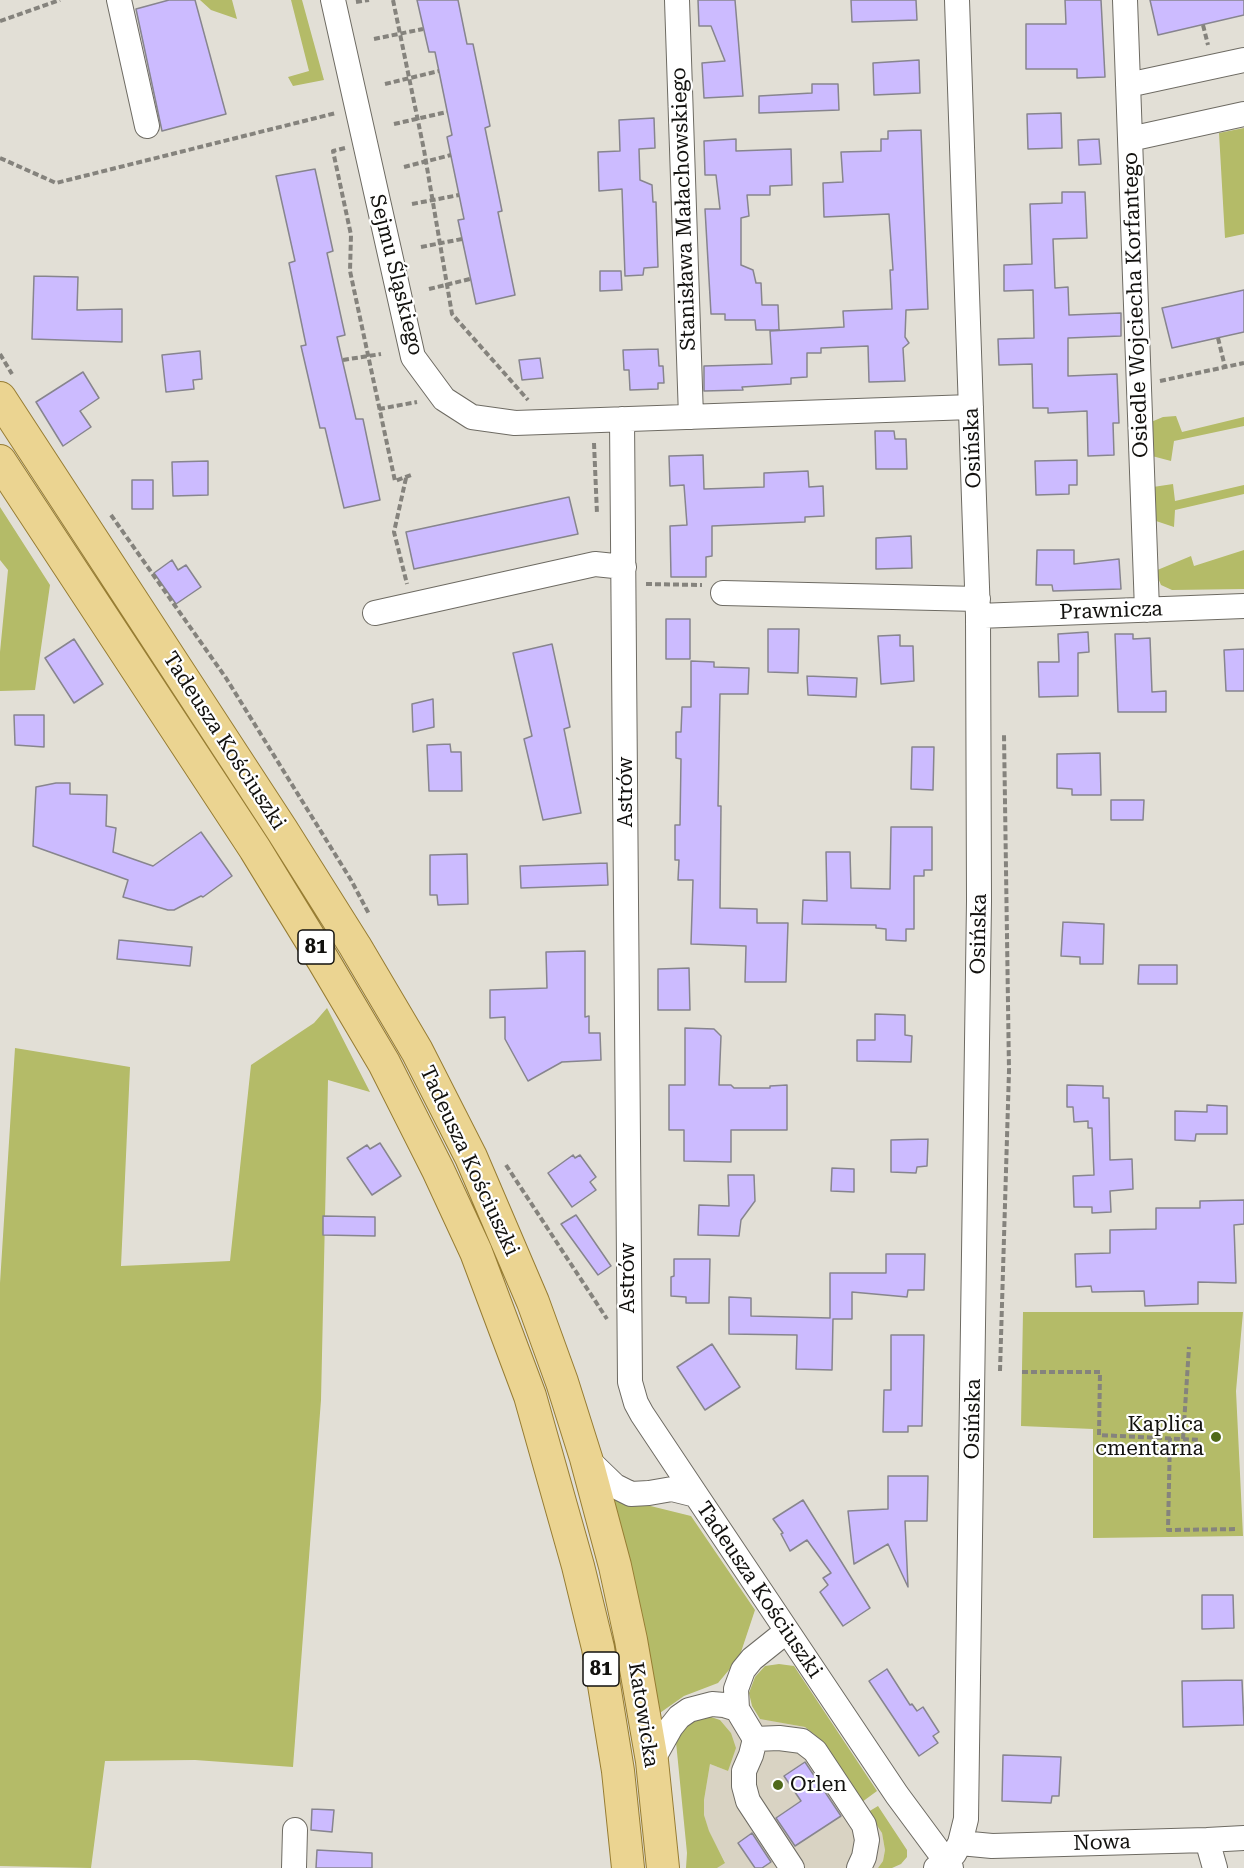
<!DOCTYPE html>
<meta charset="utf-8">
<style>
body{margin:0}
canvas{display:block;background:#e2dfd6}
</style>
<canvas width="1244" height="1868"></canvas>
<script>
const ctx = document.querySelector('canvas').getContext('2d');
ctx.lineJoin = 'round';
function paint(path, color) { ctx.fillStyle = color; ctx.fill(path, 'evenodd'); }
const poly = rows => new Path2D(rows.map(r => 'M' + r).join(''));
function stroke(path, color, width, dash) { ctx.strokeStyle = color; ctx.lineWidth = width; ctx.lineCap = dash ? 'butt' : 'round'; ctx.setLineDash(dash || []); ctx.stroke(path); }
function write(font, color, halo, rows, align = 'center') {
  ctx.font = font + ' "Roboto Serif",serif'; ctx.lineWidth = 4.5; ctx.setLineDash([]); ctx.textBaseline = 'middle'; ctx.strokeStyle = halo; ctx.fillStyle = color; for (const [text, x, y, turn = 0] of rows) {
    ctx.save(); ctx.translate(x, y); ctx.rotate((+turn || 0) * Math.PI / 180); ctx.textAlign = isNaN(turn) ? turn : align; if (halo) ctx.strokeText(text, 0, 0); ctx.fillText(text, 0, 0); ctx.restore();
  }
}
paint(poly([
 [764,1719,805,1727,820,1739,882,1833,885,1850,883,1861,878,1868,717,1868,725,1862,709,1832,704,1815,704,1800,710,1764,728,1771,731,1733,720,1720]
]), '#d9d3c3');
paint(poly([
 [200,0,232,0,237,19,211,10],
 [291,0,302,0,324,80,293,86,288,77,309,71],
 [1244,128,1244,234,1225,238,1219,133],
 [1176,416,1182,432,1244,417,1244,426,1174,441,1171,461,1152,456,1151,422,1163,417],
 [1173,484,1175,501,1244,485,1244,494,1175,510,1174,527,1153,520,1153,487],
 [0,507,50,585,35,690,0,691,0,652,8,570,0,560],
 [1244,550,1244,589,1172,590,1161,585,1155,571,1191,556,1194,566],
 [327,1008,370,1092,328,1080,321,1400,293,1767,195,1760,105,1761,91,1868,0,1866,0,1283,15,1048,130,1067,121,1266,230,1261,251,1065,314,1023],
 [1023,1312,1243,1312,1236,1391,1243,1536,1093,1538,1093,1429,1021,1426],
 [610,1496,691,1516,755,1610,739,1658,718,1683,684,1696,657,1715],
 [779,1664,794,1666,877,1791,862,1802,820,1739,805,1727,760,1719,752,1706,749,1693,755,1677,765,1666],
 [711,1717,720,1720,731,1733,736,1748,728,1771,710,1764,704,1800,704,1815,709,1831,725,1863,717,1868,686,1868,687,1853,676,1742,686,1724,698,1718],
 [878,1806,907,1850,907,1857,901,1864,892,1868,878,1868,883,1861,885,1850,882,1833,868,1812]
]), '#b4bb68');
const building = poly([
 [169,0,195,0,226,114,162,131,136,9,169,0],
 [417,0,458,0,467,44,473,44,490,126,485,128,502,211,498,212,515,295,476,304,458,220,464,219,447,137,452,135,435,52,429,52,417,0],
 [698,0,735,0,743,96,704,98,702,63,725,61,711,26,699,26,698,0],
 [851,0,916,0,917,20,852,22,851,0],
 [1065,0,1101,0,1105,77,1077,78,1077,69,1026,69,1026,24,1066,24,1065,0],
 [1150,0,1244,0,1244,15,1158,35,1150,0],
 [919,60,920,93,874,95,873,63,919,60],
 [812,84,838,84,839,110,759,113,759,96,812,93,812,84],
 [1061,113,1062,148,1028,149,1027,114,1061,113],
 [654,118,655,148,639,149,640,180,652,185,653,202,656,202,658,267,644,268,643,275,625,276,622,189,599,191,598,152,620,151,619,120,654,118],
 [921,130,928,309,906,310,905,337,909,343,903,348,905,381,869,382,868,346,821,348,821,353,807,353,807,377,791,378,791,384,742,387,743,390,704,391,704,366,772,364,770,331,844,327,843,311,892,309,890,270,893,270,889,214,824,217,823,183,843,182,841,152,881,151,881,139,888,139,888,131,921,130],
 [736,139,736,151,791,149,792,185,770,186,770,195,747,195,749,216,741,218,741,265,753,270,756,283,761,283,762,305,778,305,779,330,756,330,755,320,725,320,725,314,711,314,705,209,720,209,716,175,705,175,704,141,736,139],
 [1099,139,1101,164,1079,165,1078,140,1099,139],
 [315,169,333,251,327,253,345,335,337,337,356,419,363,419,380,500,344,508,325,428,320,428,301,346,306,345,289,263,295,261,276,176,315,169],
 [1062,192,1085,192,1087,238,1053,239,1055,288,1068,287,1069,315,1121,313,1121,336,1068,338,1068,376,1117,374,1119,423,1113,423,1114,455,1088,456,1087,411,1048,413,1048,408,1033,408,1032,364,999,365,998,339,1034,338,1033,290,1004,291,1004,265,1032,264,1030,204,1062,203,1062,192],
 [600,271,621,271,622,290,600,291,600,271],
 [34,276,78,277,77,310,122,309,122,342,32,339,34,276],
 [1244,290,1244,332,1172,348,1162,308,1244,290],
 [658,349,659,366,663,366,664,383,658,383,658,389,630,390,629,370,624,370,623,350,658,349],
 [200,351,202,379,193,380,194,389,166,392,162,355,200,351],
 [540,358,543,378,522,380,519,360,540,358],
 [83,372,99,398,80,411,91,427,63,446,36,402,83,372],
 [875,431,894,431,895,439,906,439,907,469,876,469,875,431],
 [703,455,704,489,764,487,764,473,808,471,809,487,823,486,824,516,805,517,805,522,712,526,712,556,706,557,706,577,671,577,670,526,687,525,684,485,670,486,669,456,703,455],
 [1077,460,1077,485,1069,485,1069,494,1036,495,1035,461,1077,460],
 [208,461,208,495,173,496,172,462,208,461],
 [132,480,153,480,153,509,132,509,132,480],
 [569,497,578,534,414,569,406,532,569,497],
 [911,536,912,568,876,569,876,538,911,536],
 [1037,550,1074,550,1074,564,1119,559,1121,589,1053,591,1052,585,1036,585,1037,550],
 [172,560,178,570,186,565,201,587,176,604,154,573,172,560],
 [666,619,690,619,690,659,666,659,666,619],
 [768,629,799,629,798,673,768,672,768,629],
 [1088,632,1089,652,1078,653,1078,696,1039,697,1038,662,1059,662,1058,634,1088,632],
 [1115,634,1133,634,1133,639,1150,638,1152,692,1166,691,1166,712,1118,712,1115,634],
 [900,635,900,646,913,646,914,681,881,684,878,636,900,635],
 [74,639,103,684,74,703,45,658,74,639],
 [552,644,570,727,564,729,581,813,543,820,524,739,532,736,513,653,552,644],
 [1244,649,1244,691,1226,691,1224,650,1244,649],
 [691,661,714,662,714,667,749,668,748,694,720,694,718,806,721,806,720,908,757,909,757,923,788,923,786,982,745,982,746,946,691,944,693,880,678,880,679,860,675,860,675,825,680,825,681,759,676,758,676,732,681,732,682,707,691,707,691,661],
 [807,676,857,678,856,697,808,695,807,676],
 [433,699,434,727,413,732,412,704,433,699],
 [14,715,44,715,44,747,15,745,14,715],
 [450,744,451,752,461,752,462,791,429,791,427,745,450,744],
 [912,747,934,747,933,790,911,789,912,747],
 [1100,753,1101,795,1072,795,1072,789,1057,788,1057,754,1100,753],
 [56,783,70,783,70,794,107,795,106,826,116,828,113,852,153,866,201,832,232,876,203,897,201,896,174,910,168,910,123,897,128,880,33,846,36,787,56,783],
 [1111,800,1144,800,1143,820,1111,820,1111,800],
 [891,827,932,827,932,870,924,870,924,876,914,876,914,929,906,929,906,941,886,940,886,929,876,928,876,925,802,924,803,900,827,901,826,852,850,852,851,888,890,889,891,827],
 [467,854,468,904,438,905,437,895,430,895,430,855,467,854],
 [607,863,608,885,521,888,520,866,607,863],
 [1063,922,1104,924,1103,964,1080,964,1080,957,1061,956,1063,922],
 [119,940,192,947,190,966,117,959,119,940],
 [585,951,585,1017,589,1016,589,1033,600,1033,601,1060,562,1062,528,1081,505,1039,505,1017,490,1018,490,990,547,988,546,952,585,951],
 [1139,965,1177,965,1177,984,1138,984,1139,965],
 [689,968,690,1010,658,1010,658,969,689,968],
 [875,1014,905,1015,905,1035,912,1036,911,1062,857,1061,857,1040,875,1040,875,1014],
 [685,1028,714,1029,721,1036,719,1085,731,1085,734,1088,770,1088,770,1086,787,1085,787,1130,731,1130,731,1162,684,1161,684,1130,669,1130,669,1085,685,1085,685,1028],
 [1067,1085,1103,1086,1103,1098,1109,1098,1110,1160,1132,1159,1133,1189,1110,1191,1111,1212,1092,1213,1092,1207,1074,1207,1073,1176,1094,1175,1092,1128,1088,1128,1088,1121,1074,1122,1073,1107,1067,1107,1067,1085],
 [1207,1105,1227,1106,1227,1134,1196,1134,1195,1141,1175,1140,1175,1111,1207,1112,1207,1105],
 [928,1139,927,1166,917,1167,916,1173,891,1172,891,1140,928,1139],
 [380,1143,401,1176,372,1195,347,1158,367,1145,370,1149,380,1143],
 [573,1155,575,1158,580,1155,596,1177,590,1182,596,1190,572,1207,548,1173,573,1155],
 [832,1168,854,1169,854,1192,831,1191,832,1168],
 [728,1175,754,1175,755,1201,741,1220,739,1236,698,1235,699,1205,729,1206,728,1175],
 [1244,1200,1244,1224,1234,1225,1236,1283,1198,1282,1198,1304,1145,1306,1144,1291,1092,1292,1091,1286,1076,1287,1075,1254,1110,1253,1110,1230,1156,1229,1156,1208,1200,1208,1200,1201,1244,1200],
 [576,1215,611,1266,598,1275,561,1224,576,1215],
 [323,1216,375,1217,375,1236,323,1235,323,1216],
 [886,1254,925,1254,924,1290,908,1290,907,1297,852,1292,852,1319,833,1319,832,1370,796,1369,797,1335,729,1334,729,1297,751,1298,751,1316,830,1318,830,1273,886,1273,886,1254],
 [674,1259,710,1259,709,1303,686,1303,686,1297,671,1296,671,1277,674,1276,674,1259],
 [891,1335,924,1335,922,1426,908,1426,908,1432,883,1432,884,1390,891,1390,891,1335],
 [712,1344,740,1387,705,1410,677,1367,712,1344],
 [888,1476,928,1476,927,1521,905,1521,908,1587,888,1544,854,1564,848,1511,888,1509,888,1476],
 [803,1500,870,1608,843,1626,820,1592,828,1585,823,1578,831,1573,807,1540,790,1551,781,1534,783,1533,773,1519,803,1500],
 [1202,1595,1233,1595,1234,1628,1202,1629,1202,1595],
 [887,1669,910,1705,912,1704,917,1711,923,1707,939,1732,933,1736,938,1743,919,1756,869,1681,887,1669],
 [1242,1680,1244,1725,1183,1727,1182,1681,1242,1680],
 [1003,1755,1061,1757,1059,1796,1052,1796,1051,1803,1002,1801,1003,1755],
 [805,1762,841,1816,795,1846,776,1818,801,1801,784,1776,805,1762],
 [312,1809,334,1810,332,1832,311,1830,312,1809],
 [752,1833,771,1862,762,1868,755,1868,738,1843,752,1833],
 [317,1850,372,1853,372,1868,316,1868,317,1850]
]);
paint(building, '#cbf');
stroke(building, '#87858e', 1.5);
const minor = poly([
 [119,0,147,126],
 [333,0,413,357,444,399,472,417,515,423,971,407],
 [677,0,691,417],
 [1125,0,1147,610],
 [1128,85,1244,60],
 [1130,139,1244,114],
 [622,419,630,1382,636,1403,642,1414,696,1495,897,1795,951,1868],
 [723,593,978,599],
 [375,613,595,564,624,567],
 [978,616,1244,606],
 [586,1458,615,1486,631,1494,649,1493,672,1489,696,1495],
 [787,1631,752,1659,743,1670,736,1689,737,1709,755,1739,751,1755,744,1771,744,1786,748,1801,792,1868],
 [755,1739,779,1738,802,1741,815,1751,864,1825,867,1840,864,1857,859,1868],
 [652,1761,671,1727,679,1717,689,1710,712,1704,724,1705,737,1709],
 [1207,1840,1215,1868],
 [960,1843,992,1846,1207,1840,1244,1838],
 [294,1868,295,1830],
 [936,1868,954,1854,960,1843,966,1819,979,901,978,616,957,0]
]);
const major = poly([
 [0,398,282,830,355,946,417,1051,471,1157,533,1302,562,1382,586,1458,615,1566,631,1640,652,1761,663,1868],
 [0,461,255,849,323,960,384,1063,438,1170,476,1252,530,1396,578,1566,598,1648,618,1771,628,1868]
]);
stroke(minor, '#6e6b63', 26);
stroke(major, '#977d33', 34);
stroke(poly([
 [393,0,424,150,452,314,528,400],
 [356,2,369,0],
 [0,21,60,0],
 [1203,25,1208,45],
 [374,39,423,29],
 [385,84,439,71],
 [394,124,447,112],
 [345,148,333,151,351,235,350,271,395,481,411,475],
 [0,158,56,183,336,113],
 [404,167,451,155],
 [412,204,459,195],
 [421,247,462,239],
 [429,289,470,279],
 [1218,338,1225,367],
 [0,354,12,374],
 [343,360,381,354],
 [1160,381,1244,363],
 [379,409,417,402],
 [594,443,597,514],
 [406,478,394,532,407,584],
 [111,515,226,678,351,880,369,914],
 [646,584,702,585],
 [506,1165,607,1319],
 [1000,1371,1009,1071,1004,734],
 [1022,1372,1100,1372,1099,1435,1201,1440],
 [1170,1438,1168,1530,1238,1529],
 [1183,1439,1189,1347]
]), '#85837d', 4, [6, 3]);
stroke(minor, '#fff', 24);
stroke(major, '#ebd491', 32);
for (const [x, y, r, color] of [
 [1216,1437,6,"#50691a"],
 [778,1785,6,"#50691a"]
]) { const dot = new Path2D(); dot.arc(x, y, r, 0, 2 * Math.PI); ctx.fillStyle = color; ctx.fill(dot); stroke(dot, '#fff', 2); }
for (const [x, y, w] of [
 [316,947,36],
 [601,1669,36]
]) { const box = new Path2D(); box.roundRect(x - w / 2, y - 17, w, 34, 4.5); ctx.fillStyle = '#fff'; ctx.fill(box); stroke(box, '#12110e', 1.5); }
write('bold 20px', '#12110e', null, [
 ["81",316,947],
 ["81",601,1669]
]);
write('21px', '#12110e', '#fff', [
 ["Stanisława Małachowskiego",684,209,-92],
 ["Sejmu Śląskiego",396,275,76],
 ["Osiedle Wojciecha Korfantego",1136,305,-92],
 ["Osińska",973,448,-92],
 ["Prawnicza",1111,611,-2],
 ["Tadeusza Kościuszki",224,741,57],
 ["Astrów",626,792,-90],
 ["Osińska",979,934,-89],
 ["Tadeusza Kościuszki",469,1161,65],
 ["Astrów",628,1278,-90],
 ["Osińska",973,1419,-89],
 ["Tadeusza Kościuszki",759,1590,56],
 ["Katowicka",643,1715,81],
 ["Nowa",1102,1843,-2]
]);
write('21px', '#12110e', '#fff', [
 ["Kaplica",1204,1425],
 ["cmentarna",1204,1449],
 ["Orlen",790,1785,"left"]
], 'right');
</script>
